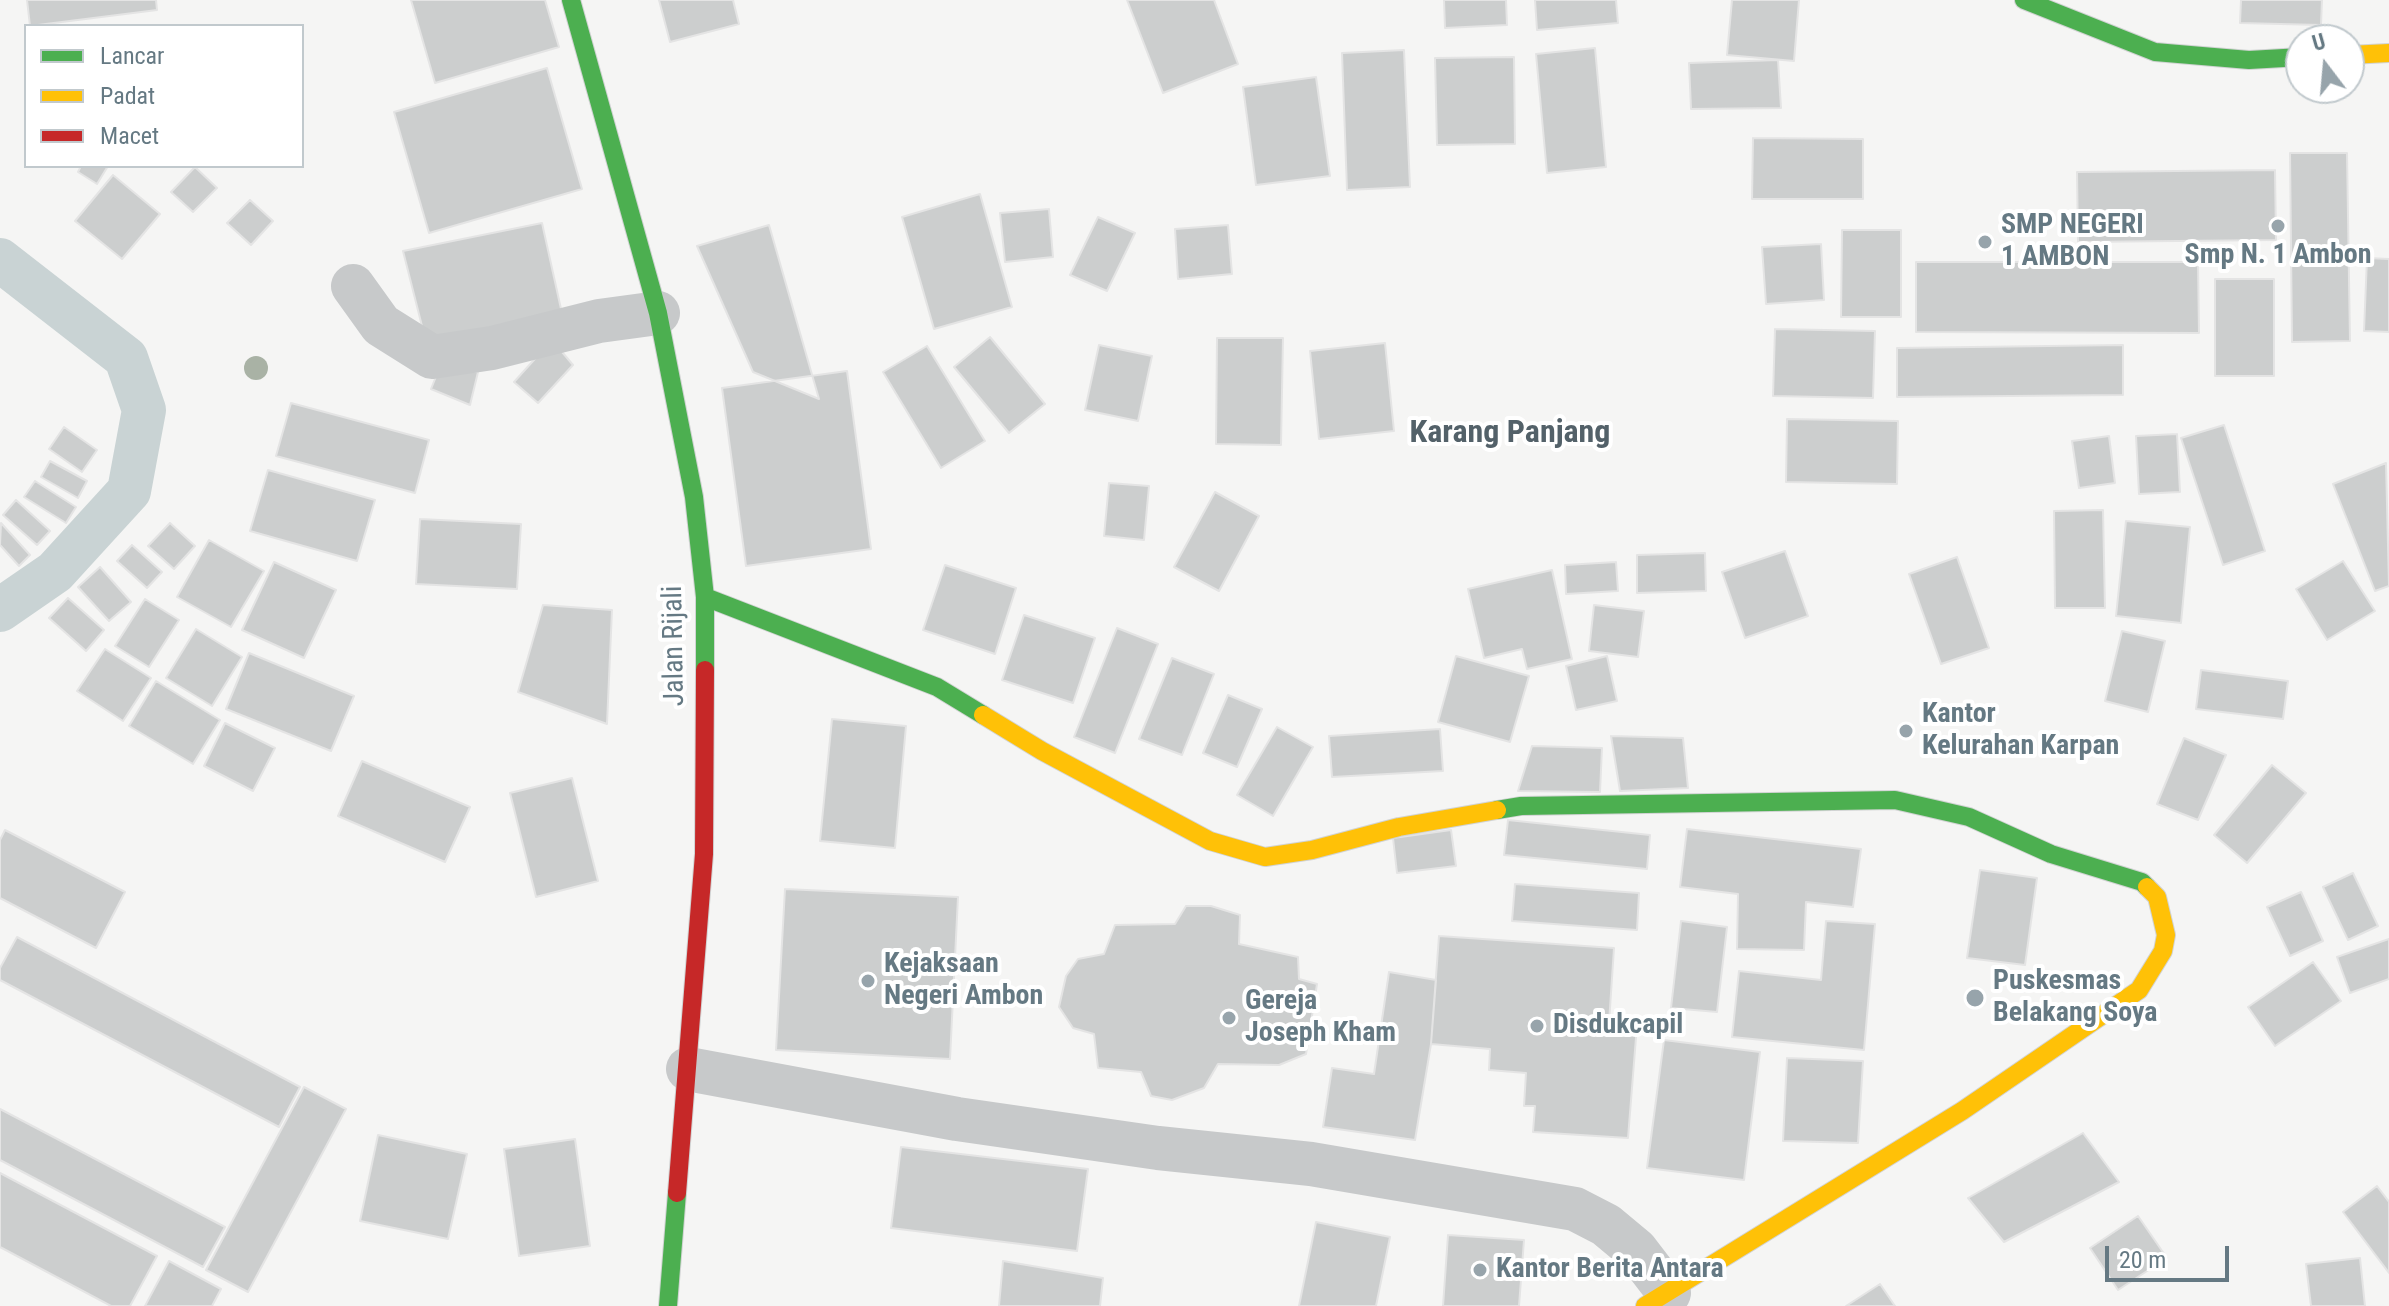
<!DOCTYPE html>
<style>
body{margin:0}
#map{position:relative;width:2389px;height:1306px;overflow:hidden;background:#f5f5f4;font-family:"Roboto Condensed",sans-serif}
canvas{display:block}
.legend{position:absolute;left:24px;top:24px;width:280px;height:144px;box-sizing:border-box;background:#fff;border:2px solid #c1c9cd;margin:0;padding:10px 14px;list-style:none;font-size:24px;color:#657983}
.legend li{display:flex;align-items:center;gap:16px;height:40px}
.legend b{width:40px;border:2px solid #c1c9cd}
.north{position:absolute;left:2285px;top:24px;width:80px;height:80px;box-sizing:border-box;background:#fff;border:2px solid #c1c9cd;border-radius:50%;rotate:344deg;font-size:22px;font-weight:700;line-height:32px;text-align:center;color:#657983}
.north::after{content:'';display:block;margin:auto;width:28px;height:36px;background:#97a4ab;clip-path:polygon(50% 0,100% 100%,50% 72%,0 100%)}
.scale{position:absolute;left:2105px;top:1246px;width:124px;height:36px;box-sizing:border-box;border:4px solid #657983;border-top:0;padding-left:10px;font-size:24px;line-height:28px;white-space:nowrap;color:#657983;-webkit-text-stroke:6px #fff;paint-order:stroke}
</style>
<div id="map">
<canvas width="2389" height="1306"></canvas>
<ul class="legend">
<li><b style="height:10px;background:#4caf50"></b>Lancar</li>
<li><b style="height:10px;background:#ffc107"></b>Padat</li>
<li><b style="height:10px;background:#c62828"></b>Macet</li>
</ul>
<div class="north">U</div>
<div class="scale">20 m</div>
</div>
<script>
const ctx = document.querySelector('canvas').getContext('2d');
ctx.lineJoin = 'round';
const poly = rows => new Path2D(rows.map(r => 'M' + r).join(''));
function stroke(path, color, width, dash) { ctx.strokeStyle = color; ctx.lineWidth = width; ctx.lineCap = dash ? 'butt' : 'round'; ctx.setLineDash(dash || []); ctx.stroke(path); }
function paint(path, color) { ctx.fillStyle = color; ctx.fill(path, 'evenodd'); }
function write(font, color, halo, rows, align = 'center') {
  ctx.font = font + ' "Roboto Condensed",sans-serif'; ctx.lineWidth = 8; ctx.setLineDash([]); ctx.textBaseline = 'middle'; ctx.strokeStyle = halo; ctx.fillStyle = color; for (const [text, x, y, turn = 0] of rows) {
    ctx.save(); ctx.translate(x, y); ctx.rotate((+turn || 0) * Math.PI / 180); ctx.textAlign = isNaN(turn) ? turn : align; if (halo) ctx.strokeText(text, 0, 0); ctx.fillText(text, 0, 0); ctx.restore();
  }
}
stroke(poly([
 [0,260,126,358,144,410,129,491,55,572,0,610]
]), '#c9d3d4', 44);
const building = poly([
 [27,0,156,0,157,10,30,26,27,0],
 [411,0,545,0,559,47,435,83,411,0],
 [659,0,733,0,739,24,670,42,659,0],
 [1127,0,1214,0,1238,64,1163,93,1127,0],
 [1444,0,1506,0,1507,25,1445,28,1444,0],
 [1535,0,1616,0,1618,23,1537,30,1535,0],
 [1732,0,1799,0,1794,61,1727,55,1732,0],
 [2241,0,2322,0,2321,25,2240,23,2241,0],
 [1595,48,1606,167,1547,173,1536,54,1595,48],
 [1404,50,1410,187,1347,190,1342,53,1404,50],
 [1514,57,1515,144,1437,145,1435,58,1514,57],
 [1778,60,1781,108,1691,109,1689,63,1778,60],
 [547,68,582,189,429,233,394,112,547,68],
 [1316,77,1330,176,1256,185,1243,87,1316,77],
 [1753,138,1863,139,1863,199,1752,199,1753,138],
 [2290,153,2347,153,2350,341,2292,342,2290,153],
 [81,166,108,166,97,184,78,172,81,166],
 [195,167,217,188,193,212,171,192,195,167],
 [2275,170,2276,240,2078,242,2077,172,2275,170],
 [113,175,160,214,122,259,75,221,113,175],
 [980,194,1012,307,934,329,902,217,980,194],
 [250,200,273,221,251,245,227,223,250,200],
 [1049,209,1053,257,1005,262,1000,213,1049,209],
 [1098,217,1135,233,1107,291,1070,275,1098,217],
 [542,223,563,318,426,342,403,251,542,223],
 [769,225,819,399,753,372,697,246,769,225],
 [1228,225,1232,274,1178,279,1175,229,1228,225],
 [1842,230,1901,230,1901,317,1841,317,1842,230],
 [1821,244,1824,300,1766,304,1762,247,1821,244],
 [2367,258,2389,259,2389,332,2364,331,2367,258],
 [1916,262,2198,262,2199,333,1916,332,1916,262],
 [2215,279,2274,279,2274,376,2215,376,2215,279],
 [1775,329,1875,331,1873,398,1773,396,1775,329],
 [990,337,1045,404,1009,433,954,367,990,337],
 [1217,338,1283,338,1281,445,1216,444,1217,338],
 [552,340,573,365,538,403,514,382,552,340],
 [1385,343,1394,431,1319,439,1310,351,1385,343],
 [1099,345,1152,356,1138,421,1085,410,1099,345],
 [2123,345,2123,395,1897,397,1897,348,2123,345],
 [927,346,985,441,941,468,883,372,927,346],
 [441,364,478,372,470,405,431,389,441,364],
 [847,371,871,549,746,566,722,388,847,371],
 [291,403,429,440,415,493,276,456,291,403],
 [1787,419,1898,421,1897,484,1786,482,1787,419],
 [2224,425,2265,551,2223,565,2181,438,2224,425],
 [64,427,97,450,82,472,49,449,64,427],
 [2177,434,2180,492,2139,494,2136,436,2177,434],
 [2109,436,2115,483,2079,488,2072,441,2109,436],
 [50,461,87,481,78,498,41,477,50,461],
 [2386,463,2389,586,2375,591,2333,484,2386,463],
 [268,470,375,500,357,561,250,531,268,470],
 [35,481,76,507,66,523,24,497,35,481],
 [1109,483,1149,486,1144,540,1104,536,1109,483],
 [1215,492,1259,516,1219,591,1174,567,1215,492],
 [16,500,50,531,37,545,3,515,16,500],
 [2103,510,2105,608,2055,608,2054,511,2103,510],
 [420,519,521,524,517,589,416,584,420,519],
 [2126,521,2190,527,2181,623,2116,616,2126,521],
 [1,523,30,555,19,566,0,545,1,523],
 [170,523,195,546,174,569,148,546,170,523],
 [209,540,264,571,231,627,177,597,209,540],
 [132,545,162,572,147,588,117,561,132,545],
 [1785,551,1808,616,1745,638,1722,572,1785,551],
 [1705,553,1706,591,1637,593,1637,555,1705,553],
 [1957,557,1989,648,1941,664,1909,574,1957,557],
 [2343,561,2375,611,2327,640,2296,589,2343,561],
 [274,562,336,590,304,658,242,630,274,562],
 [1616,562,1618,591,1566,594,1565,565,1616,562],
 [945,565,1016,588,995,654,923,630,945,565],
 [100,567,131,602,109,621,78,587,100,567],
 [1552,570,1572,659,1527,669,1522,649,1484,658,1468,589,1552,570],
 [68,598,104,630,86,651,49,618,68,598],
 [145,599,179,620,149,667,115,646,145,599],
 [543,605,612,610,607,724,518,692,543,605],
 [1594,605,1644,611,1638,657,1589,651,1594,605],
 [1024,615,1095,638,1073,703,1002,680,1024,615],
 [1117,628,1158,644,1115,753,1074,737,1117,628],
 [196,629,242,657,212,706,166,678,196,629],
 [2122,631,2165,641,2148,712,2105,701,2122,631],
 [105,649,151,678,123,721,77,691,105,649],
 [249,653,354,696,331,751,226,709,249,653],
 [1456,656,1529,676,1510,742,1438,722,1456,656],
 [1607,656,1617,701,1576,710,1566,666,1607,656],
 [1172,658,1214,674,1182,755,1139,739,1172,658],
 [2201,670,2288,681,2283,719,2196,709,2201,670],
 [156,681,220,720,193,764,129,726,156,681],
 [1228,695,1262,709,1237,767,1203,753,1228,695],
 [832,719,906,726,895,848,820,841,832,719],
 [225,723,275,748,253,791,204,766,225,723],
 [1277,727,1313,747,1273,816,1237,795,1277,727],
 [1440,729,1443,771,1332,777,1329,736,1440,729],
 [1611,736,1683,738,1688,788,1620,791,1611,736],
 [2184,738,2226,755,2198,820,2157,804,2184,738],
 [1532,746,1602,748,1600,792,1518,791,1532,746],
 [362,761,470,807,445,862,338,816,362,761],
 [2272,765,2306,793,2247,863,2214,835,2272,765],
 [572,778,598,881,536,897,510,793,572,778],
 [1508,820,1650,835,1647,869,1504,855,1508,820],
 [1687,829,1861,849,1853,907,1806,902,1804,950,1737,949,1738,894,1680,887,1687,829],
 [5,830,125,892,96,948,0,898,0,840,5,830],
 [1451,830,1456,866,1397,873,1393,838,1451,830],
 [1980,870,2037,878,2025,965,1967,958,1980,870],
 [2353,873,2378,926,2348,940,2323,887,2353,873],
 [1515,884,1639,893,1637,930,1512,921,1515,884],
 [785,889,958,897,950,1059,776,1050,785,889],
 [2301,892,2323,941,2290,956,2267,907,2301,892],
 [1186,906,1211,906,1240,915,1239,944,1298,957,1299,979,1317,984,1306,1054,1279,1065,1218,1064,1204,1088,1172,1100,1151,1096,1141,1072,1098,1068,1094,1034,1073,1028,1059,1007,1066,976,1078,959,1104,954,1115,925,1175,924,1186,906],
 [1681,921,1727,927,1717,1012,1671,1008,1681,921],
 [1826,921,1875,924,1864,1050,1732,1037,1739,971,1821,980,1826,921],
 [1439,936,1614,948,1609,1023,1637,1025,1628,1138,1533,1132,1535,1106,1524,1106,1526,1073,1489,1070,1490,1049,1431,1044,1439,936],
 [17,937,300,1087,279,1127,0,980,0,968,17,937],
 [2389,939,2389,979,2350,993,2337,957,2389,939],
 [2313,962,2341,1001,2275,1046,2248,1007,2313,962],
 [1389,972,1436,980,1431,1044,1415,1140,1323,1127,1332,1068,1374,1074,1389,972],
 [1664,1040,1760,1052,1744,1180,1647,1168,1664,1040],
 [1787,1058,1863,1061,1858,1143,1783,1141,1787,1058],
 [304,1087,346,1109,248,1292,206,1270,304,1087],
 [0,1109,225,1227,203,1267,0,1160,0,1109],
 [2083,1133,2119,1182,2004,1242,1968,1198,2083,1133],
 [378,1135,467,1154,448,1239,360,1221,378,1135],
 [575,1139,590,1246,519,1256,504,1149,575,1139],
 [901,1147,1088,1169,1077,1251,891,1228,901,1147],
 [0,1173,157,1256,130,1306,111,1306,0,1247,0,1173],
 [2377,1186,2389,1202,2389,1273,2343,1212,2377,1186],
 [2138,1216,2167,1258,2118,1290,2090,1248,2138,1216],
 [1316,1222,1390,1237,1376,1306,1299,1306,1316,1222],
 [1448,1235,1524,1240,1519,1306,1443,1306,1448,1235],
 [2360,1258,2365,1306,2311,1306,2306,1264,2360,1258],
 [169,1261,221,1289,212,1306,145,1306,169,1261],
 [1003,1261,1103,1278,1100,1306,999,1306,1003,1261],
 [1880,1284,1895,1306,1846,1306,1880,1284]
]);
paint(building, '#cccece');
stroke(building, '#e4e4e4', 2);
const fast = poly([
 [571,0,658,313,694,497,705,597,705,670],
 [2024,0,2155,52,2249,60,2301,57],
 [705,597,937,687,983,715],
 [1497,810,1521,806,1895,800,1969,817,2051,854,2142,882,2147,887],
 [668,1306,677,1193]
]);
const slow = poly([
 [2349,55,2389,53],
 [983,715,1042,751,1210,841,1265,857,1312,850,1399,827,1497,810],
 [1645,1306,1962,1111,2139,990,2163,951,2166,935,2157,897,2147,887]
]);
const jam = poly([
 [677,1193,704,854,705,670]
]);
stroke(fast, '#d1d3d3', 20);
stroke(slow, '#d1d3d3', 20);
stroke(jam, '#d1d3d3', 20);
stroke(poly([
 [353,286,381,325,432,357,492,348,599,321,658,313],
 [688,1069,957,1119,1158,1148,1311,1164,1575,1209,1606,1225,1636,1250,1669,1293]
]), '#c7c9ca', 44);
stroke(fast, '#4caf50', 18);
stroke(slow, '#ffc107', 18);
stroke(jam, '#c62828', 18);
ctx.fillStyle = '#a9b2a5';
for (const [x, y] of [
 [256,368]
]) { ctx.beginPath(); ctx.arc(x, y, 12, 0, 2 * Math.PI); ctx.fill(); }
for (const [x, y, r, color] of [
 [2278,226,8,"#97a4ab"],
 [1985,242,8,"#97a4ab"],
 [1906,731,8,"#97a4ab"],
 [868,981,8,"#97a4ab"],
 [1975,998,10,"#97a4ab"],
 [1229,1018,8,"#97a4ab"],
 [1537,1026,8,"#97a4ab"],
 [1480,1270,8,"#97a4ab"]
]) { const dot = new Path2D(); dot.arc(x, y, r, 0, 2 * Math.PI); ctx.fillStyle = color; ctx.fill(dot); stroke(dot, '#fff', 3); }
write('bold 28px', '#657983', '#fff', [
 ["SMP NEGERI",2001,226],
 ["1 AMBON",2001,258],
 ["Smp N. 1 Ambon",2278,256,"center"],
 ["Kantor",1922,715],
 ["Kelurahan Karpan",1922,747],
 ["Kejaksaan",884,965],
 ["Negeri Ambon",884,997],
 ["Puskesmas",1993,982],
 ["Belakang Soya",1993,1014],
 ["Gereja",1245,1002],
 ["Joseph Kham",1245,1034],
 ["Disdukcapil",1553,1026],
 ["Kantor Berita Antara",1496,1270]
], 'left');
write('28px', '#657983', '#fff', [
 ["Jalan Rijali",675,646,-91]
]);
write('bold 32px', '#536169', '#fff', [
 ["Karang Panjang",1510,434]
]);
</script>
